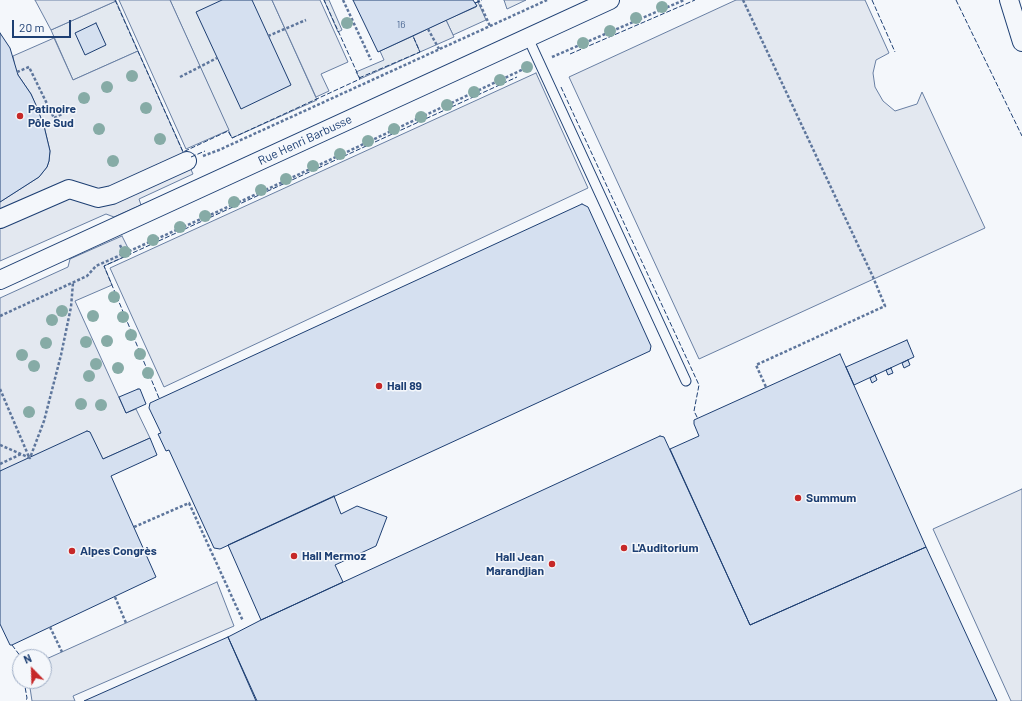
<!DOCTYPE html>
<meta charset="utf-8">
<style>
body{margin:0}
#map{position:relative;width:1022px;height:701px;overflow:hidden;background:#f4f7fb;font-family:Barlow,sans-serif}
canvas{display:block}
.north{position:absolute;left:12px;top:649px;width:40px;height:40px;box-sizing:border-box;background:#f4f7fb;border:1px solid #9eadc5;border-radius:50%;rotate:337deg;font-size:11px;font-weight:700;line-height:16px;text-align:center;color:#1d3f73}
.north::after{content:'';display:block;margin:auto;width:14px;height:18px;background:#c62828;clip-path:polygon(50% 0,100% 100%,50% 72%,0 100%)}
.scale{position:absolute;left:12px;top:20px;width:59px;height:18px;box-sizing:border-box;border:2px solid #1d3f73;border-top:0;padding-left:5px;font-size:12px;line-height:14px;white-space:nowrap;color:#1d3f73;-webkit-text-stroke:3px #f4f7fb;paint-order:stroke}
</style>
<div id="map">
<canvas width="1022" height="701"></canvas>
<div class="north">N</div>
<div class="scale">20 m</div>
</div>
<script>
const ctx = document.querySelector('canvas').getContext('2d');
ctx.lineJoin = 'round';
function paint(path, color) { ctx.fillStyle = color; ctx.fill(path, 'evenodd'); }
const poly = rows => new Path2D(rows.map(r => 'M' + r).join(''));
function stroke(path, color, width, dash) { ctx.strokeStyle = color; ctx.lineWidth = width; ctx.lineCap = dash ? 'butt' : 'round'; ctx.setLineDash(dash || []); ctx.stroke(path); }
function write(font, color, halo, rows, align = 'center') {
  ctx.font = font + ' Barlow,sans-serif'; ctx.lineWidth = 3; ctx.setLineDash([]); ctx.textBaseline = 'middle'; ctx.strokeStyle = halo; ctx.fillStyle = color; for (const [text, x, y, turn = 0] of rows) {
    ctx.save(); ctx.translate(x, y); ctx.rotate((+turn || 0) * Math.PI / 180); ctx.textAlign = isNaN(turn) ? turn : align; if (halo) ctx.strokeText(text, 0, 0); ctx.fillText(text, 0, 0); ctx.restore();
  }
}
const green = poly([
 [170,0,272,0,317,100,232,138,170,0],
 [324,0,329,0,342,30,338,32,324,0],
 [504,0,526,0,507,9,504,0],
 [116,1,138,51,73,80,51,30,116,1],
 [478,2,486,20,453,35,446,20,476,7,475,3,478,2],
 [413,36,420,52,360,79,356,72,384,60,380,51,413,36]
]);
paint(green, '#e3e9f0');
stroke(green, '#687fa3', 1);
const parking = poly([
 [35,0,115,0,116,1,51,30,35,0],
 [119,0,170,0,229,130,186,149,119,0],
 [272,0,320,0,348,62,321,74,329,91,316,97,272,0],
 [736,0,865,0,889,53,876,60,873,73,875,87,883,101,895,111,917,104,922,92,985,228,699,359,569,77,736,0],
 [446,20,454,37,420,52,413,36,446,20],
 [54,38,73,80,138,51,193,174,139,199,141,205,114,217,106,214,0,261,0,202,39,177,47,167,49,161,50,151,44,126,31,94,18,75,15,68,13,56,54,38],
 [536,73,588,188,164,387,110,268,536,73],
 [122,236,131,254,104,266,112,285,75,301,126,413,136,409,150,438,103,459,0,471,0,298,68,267,70,259,122,236],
 [1022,489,1022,701,1011,701,933,529,1022,489],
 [217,582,234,626,73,696,75,701,32,701,29,681,44,681,44,660,217,582]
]);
paint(parking, '#e3e8f0');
stroke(parking, '#687fa3', 1);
const building = poly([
 [222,0,252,0,291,85,241,109,196,12,222,0],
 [353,0,473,0,477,6,378,52,353,0],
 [96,23,106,45,85,55,75,33,96,23],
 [0,33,10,48,18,75,31,94,36,105,44,126,50,151,49,161,47,167,39,177,0,202,0,33],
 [582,204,588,207,651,346,650,351,220,549,214,548,169,450,166,451,158,434,161,433,149,408,150,403,582,204],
 [907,340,914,357,854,385,846,367,907,340],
 [840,354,926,547,750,625,670,449,699,436,694,424,694,420,840,354],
 [908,360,910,365,904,368,902,363,908,360],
 [891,368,893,373,888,375,886,370,891,368],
 [875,375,877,380,872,383,870,378,875,375],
 [138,389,140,389,146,404,126,413,119,397,138,389],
 [87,431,90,432,103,459,150,438,157,455,111,476,156,577,12,645,10,645,0,624,0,471,87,431],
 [660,436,664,437,750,625,926,547,997,701,257,701,228,637,261,620,660,436],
 [334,496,341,514,357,506,387,517,376,546,335,565,343,582,261,620,228,545,334,496],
 [228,637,256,701,84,701,228,637]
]);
paint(building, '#d5e0f0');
stroke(building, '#1d3f73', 1);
const lane = poly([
 [528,38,686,381]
]);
const street = poly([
 [1009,0,1022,42],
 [0,219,69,189,98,198,112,195,187,161],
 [0,280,610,0]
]);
stroke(lane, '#1d3f73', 11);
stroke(street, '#1d3f73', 20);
stroke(poly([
 [343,0,371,60],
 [478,0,490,26],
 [743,0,873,277,885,306,756,365,766,387],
 [428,29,439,49],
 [268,36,306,20],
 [552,57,684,0],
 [17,72,29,67,54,118,72,109],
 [180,77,217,58],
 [203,156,219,150,547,0],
 [120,245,124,254],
 [0,316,87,276,96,266,259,193,526,68],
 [0,389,29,457],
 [0,445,30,458,44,421,61,355,71,307,73,283],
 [0,464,21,454],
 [134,527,189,503,243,621],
 [115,597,126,623],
 [50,627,62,652]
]), '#5e769c', 2.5, [3, 2]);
stroke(lane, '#f4f7fb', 9);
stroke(street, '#f4f7fb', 18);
stroke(poly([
 [115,0,183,152,228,131,232,138,360,79,324,0],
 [872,0,895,52],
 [956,0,1022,136],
 [475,3,482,0],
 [570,54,695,0],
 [359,78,420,52,413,36],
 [561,87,699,385,694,411,698,419],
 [191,157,205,151],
 [159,398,104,266,517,77],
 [12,645,21,657],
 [24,681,27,698,26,701]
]), '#1d3f73', 1, [5, 2]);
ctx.fillStyle = '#86aba6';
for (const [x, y] of [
 [662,7],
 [636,18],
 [347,23],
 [610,31],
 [583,43],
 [527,67],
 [132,76],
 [500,80],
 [107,87],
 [474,92],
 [84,98],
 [447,105],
 [146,108],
 [421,117],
 [99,129],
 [394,129],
 [160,139],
 [368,141],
 [340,154],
 [113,161],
 [313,166],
 [286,179],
 [261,190],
 [234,202],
 [205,216],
 [180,227],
 [153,240],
 [125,252],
 [114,297],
 [62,311],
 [93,316],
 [123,317],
 [52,320],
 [131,335],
 [107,341],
 [86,342],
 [46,343],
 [140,354],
 [22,355],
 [96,364],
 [34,366],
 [118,368],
 [148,373],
 [89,376],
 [81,404],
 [101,405],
 [29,412]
]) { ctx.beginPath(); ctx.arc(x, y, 6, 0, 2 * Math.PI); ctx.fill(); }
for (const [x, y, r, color] of [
 [20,116,4,"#c62828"],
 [379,386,4,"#c62828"],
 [798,498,4,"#c62828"],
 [624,548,4,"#c62828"],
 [72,551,4,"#c62828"],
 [294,556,4,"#c62828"],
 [552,564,4,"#c62828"]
]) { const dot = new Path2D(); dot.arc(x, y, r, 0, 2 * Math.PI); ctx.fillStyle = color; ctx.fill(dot); stroke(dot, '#f4f7fb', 1.5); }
write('10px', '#4b6792', null, [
 ["16",401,25]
]);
write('bold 12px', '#1d3f73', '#f4f7fb', [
 ["Patinoire",28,109],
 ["Pôle Sud",28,123],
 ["Hall 89",387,386],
 ["Summum",806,498],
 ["L'Auditorium",632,548],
 ["Alpes Congrès",80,551],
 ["Hall Mermoz",302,556],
 ["Hall Jean",544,557,"right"],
 ["Marandjian",544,571,"right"]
], 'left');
write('12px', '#1d3f73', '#f4f7fb', [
 ["Rue Henri Barbusse",305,140,-25]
]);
</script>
